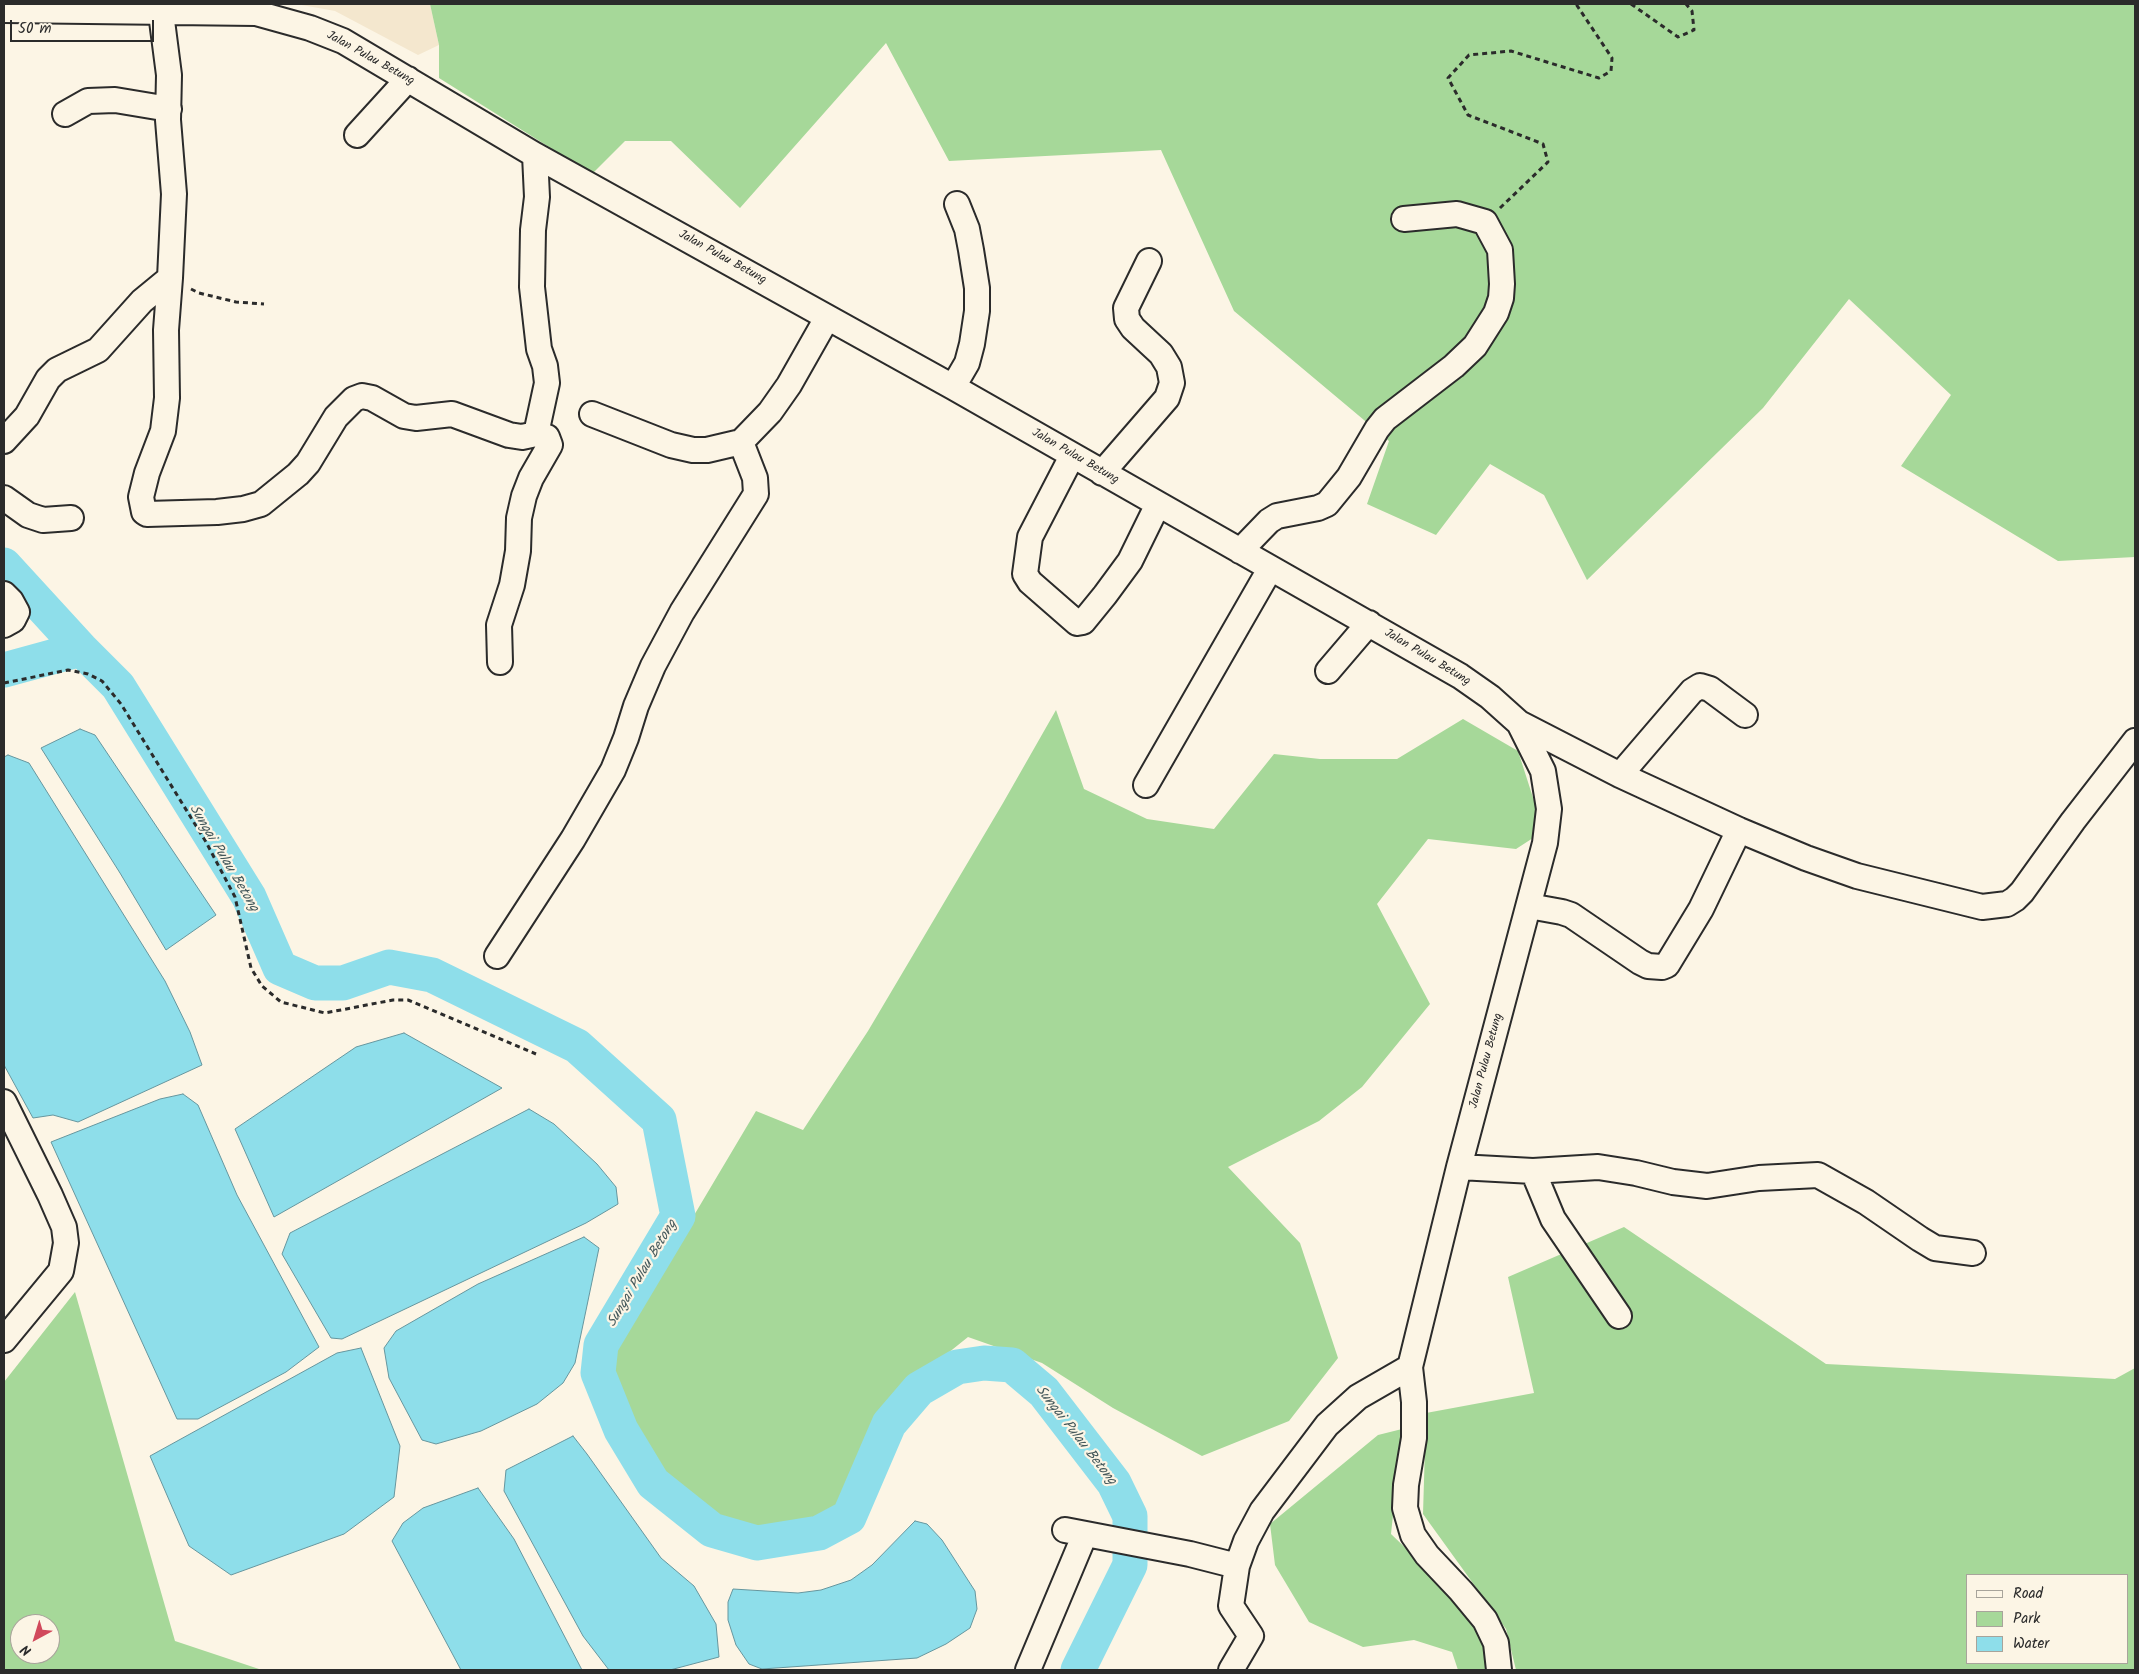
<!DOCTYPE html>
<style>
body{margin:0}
#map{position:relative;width:2139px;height:1674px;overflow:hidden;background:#fcf5e5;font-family:Kalam,sans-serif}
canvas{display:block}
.frame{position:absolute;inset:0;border:5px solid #2b2b2b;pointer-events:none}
.legend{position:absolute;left:1966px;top:1574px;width:162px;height:90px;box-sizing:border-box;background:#fcf5e5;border:1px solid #a8a49b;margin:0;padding:6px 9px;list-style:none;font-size:15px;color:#2b2b2b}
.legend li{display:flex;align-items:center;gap:10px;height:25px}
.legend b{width:25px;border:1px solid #a8a49b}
.north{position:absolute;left:10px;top:1614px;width:50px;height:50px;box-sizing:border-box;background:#fcf5e5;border:1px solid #a8a49b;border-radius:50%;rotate:219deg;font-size:14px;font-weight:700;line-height:20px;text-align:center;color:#2b2b2b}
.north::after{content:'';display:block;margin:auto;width:18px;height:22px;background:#d1495b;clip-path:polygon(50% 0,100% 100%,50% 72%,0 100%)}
.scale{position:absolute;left:10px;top:20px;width:144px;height:22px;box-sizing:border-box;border:2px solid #2b2b2b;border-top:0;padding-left:6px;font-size:15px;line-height:18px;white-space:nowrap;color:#2b2b2b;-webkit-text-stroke:4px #fcf5e5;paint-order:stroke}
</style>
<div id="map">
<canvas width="2139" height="1674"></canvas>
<div class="frame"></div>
<ul class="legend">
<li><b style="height:6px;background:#fcf5e5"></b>Road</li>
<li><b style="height:14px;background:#a6d899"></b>Park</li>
<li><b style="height:14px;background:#8edeea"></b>Water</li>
</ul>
<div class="north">N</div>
<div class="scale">50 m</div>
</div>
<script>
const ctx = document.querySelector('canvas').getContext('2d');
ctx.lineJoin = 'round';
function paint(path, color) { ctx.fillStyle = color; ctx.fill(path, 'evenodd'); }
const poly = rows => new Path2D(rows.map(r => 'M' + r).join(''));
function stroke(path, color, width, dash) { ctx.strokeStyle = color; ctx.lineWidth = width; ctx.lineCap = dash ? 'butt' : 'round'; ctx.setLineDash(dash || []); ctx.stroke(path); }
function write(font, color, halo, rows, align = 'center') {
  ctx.font = font + ' Kalam,sans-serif'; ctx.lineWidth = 4.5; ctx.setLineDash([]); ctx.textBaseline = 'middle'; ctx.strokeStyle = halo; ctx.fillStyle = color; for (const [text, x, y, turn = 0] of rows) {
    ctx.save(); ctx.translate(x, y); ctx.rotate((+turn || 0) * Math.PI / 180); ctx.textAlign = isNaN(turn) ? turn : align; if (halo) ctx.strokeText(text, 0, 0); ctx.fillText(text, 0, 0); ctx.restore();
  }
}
paint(poly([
 [296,4,430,4,439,45,418,55,335,11]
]), '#f4e7ce');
paint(poly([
 [430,4,2135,4,2135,557,2058,561,1901,466,1951,395,1849,299,1763,408,1587,580,1544,495,1490,464,1436,535,1367,504,1389,441,1234,311,1161,150,949,161,886,43,740,208,671,141,625,141,592,174,439,78,439,45],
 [1056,710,1084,789,1147,819,1214,829,1274,754,1320,759,1397,759,1463,719,1518,751,1536,807,1533,838,1516,849,1428,839,1377,904,1430,1004,1362,1087,1319,1121,1228,1167,1300,1243,1338,1358,1289,1421,1202,1456,1113,1408,1042,1363,968,1337,882,1406,850,1501,786,1529,728,1525,667,1481,636,1432,611,1364,630,1323,756,1111,803,1130,868,1031,1003,803],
 [1624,1227,1826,1364,2115,1379,2135,1368,2135,1670,1516,1670,1506,1629,1423,1514,1426,1413,1534,1393,1508,1277],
 [1968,1575,2128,1575,2128,1663,1968,1663],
 [75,1292,175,1641,262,1670,4,1670,4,1382],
 [20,1624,50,1624,50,1654,20,1654],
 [1402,1429,1391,1534,1471,1611,1490,1659,1491,1670,1458,1670,1452,1652,1414,1640,1363,1647,1309,1622,1275,1565,1270,1524,1378,1435]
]), '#a6d899');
const water = poly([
 [80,729,95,735,216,915,166,950,120,873,41,748,80,729],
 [8,755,29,763,165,981,190,1032,202,1065,78,1122,53,1115,33,1118,4,1065,4,757,8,755],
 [404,1033,502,1088,274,1217,235,1129,356,1047,404,1033],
 [183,1094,198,1105,237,1195,319,1347,286,1372,198,1419,177,1419,51,1142,160,1099,183,1094],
 [529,1109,554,1124,597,1164,616,1187,618,1204,586,1223,342,1339,331,1338,282,1254,290,1233,529,1109],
 [584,1237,599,1248,575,1363,563,1383,537,1404,481,1431,436,1444,422,1440,389,1378,384,1348,396,1331,478,1284,584,1237],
 [361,1348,400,1446,394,1497,344,1534,231,1575,189,1546,150,1456,337,1353,361,1348],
 [573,1436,587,1454,661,1558,694,1586,716,1624,719,1657,670,1670,609,1670,583,1636,504,1491,506,1470,573,1436],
 [478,1488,514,1539,582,1670,461,1670,392,1541,403,1523,423,1508,478,1488],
 [915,1521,927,1524,942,1540,975,1591,977,1609,970,1628,946,1644,917,1658,762,1669,749,1664,736,1645,728,1620,728,1602,733,1589,798,1593,821,1590,851,1580,872,1565,915,1521]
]);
paint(water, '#8edeea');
stroke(water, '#66969e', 1);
stroke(poly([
 [4,565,81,649,118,686,249,897,280,968,315,983,343,983,389,967,432,975,577,1046,659,1120,678,1216,601,1345,598,1373,621,1430,653,1483,712,1530,757,1543,819,1533,849,1517,889,1424,919,1389,957,1367,984,1363,1012,1365,1044,1392,1114,1483,1130,1516,1130,1565,1078,1670],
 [4,670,81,649]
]), '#8edeea', 35);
const minor = poly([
 [4,10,256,13,310,28,343,41,535,155,953,387,1460,676,1490,697,1519,723,1543,771,1549,809,1545,843,1459,1167,1410,1367,1414,1402,1414,1438,1406,1485,1405,1508,1413,1535,1427,1555,1461,1591,1485,1620,1496,1643,1499,1670],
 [161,13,169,75,168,120,174,194,170,278,166,330,167,398,163,431,147,473,141,497,144,512,147,514,217,512,243,509,261,504,298,474,308,463,336,417,354,399,362,396,372,398,404,416,416,418,452,414,509,435,522,437,536,434],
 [65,114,88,101,115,100,169,109],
 [357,135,408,79],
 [953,387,967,363,972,344,977,311,977,288,971,250,967,229,957,204],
 [592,414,671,445,693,450,707,450,741,442],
 [4,441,27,416,48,379,57,370,98,350,142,301,170,278],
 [1072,456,1030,537,1025,574,1030,582,1077,623,1083,622,1105,595,1130,561,1158,504],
 [1102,473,1167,398,1172,383,1169,367,1161,354,1133,328,1127,319,1126,308,1149,261],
 [4,498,28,515,43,520,71,518],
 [1240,551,1269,521,1277,516,1318,508,1327,504,1349,477,1377,429,1385,419,1454,366,1475,346,1496,313,1501,298,1502,284,1500,250,1485,222,1457,214,1404,219],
 [4,594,11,601,17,612,13,620,4,625],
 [500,662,499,625,512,585,518,551,519,518,524,496,531,478,550,445,547,437,536,434,547,383,545,366,539,349,532,287,533,230,537,197,535,155],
 [1328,671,1369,623],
 [1519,723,1620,775,1739,830,1806,858,1857,876,1982,907,2007,904,2015,899,2022,892,2073,821,2135,741],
 [1620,775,1692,691,1700,686,1710,689,1745,715],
 [1146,785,1270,569],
 [1529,906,1562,912,1571,915,1640,962,1648,966,1662,967,1667,965,1701,909,1739,830],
 [497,956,573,839,613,770,626,738,636,706,653,666,682,612,756,494,755,478,741,442,770,412,789,385,827,318],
 [4,1102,50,1195,64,1227,66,1243,61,1271,4,1340],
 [1459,1167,1533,1171,1598,1167,1636,1173,1673,1182,1707,1186,1759,1178,1818,1175,1866,1202,1920,1239,1935,1248,1973,1253],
 [1533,1171,1553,1219,1619,1316],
 [1065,1530,1190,1554,1237,1566],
 [1028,1670,1085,1534],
 [1231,1670,1251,1636,1231,1606,1237,1566,1246,1541,1262,1511,1327,1425,1358,1397,1410,1367]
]);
stroke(minor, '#2b2b2b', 28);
stroke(poly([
 [1631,4,1678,37,1694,30,1692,11,1686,4],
 [1500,208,1548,162,1543,144,1468,115,1448,78,1469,55,1511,51,1599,78,1611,71,1612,58,1576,4],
 [191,289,199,293,236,302,264,304],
 [4,683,68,670,88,674,102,681,121,704,206,842,235,897,251,968,262,986,281,1002,325,1013,393,1000,408,1000,536,1054]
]), '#2b2b2b', 3, [5, 4]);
stroke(minor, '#fcf5e5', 24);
write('12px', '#2b2b2b', '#fcf5e5', [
 ["Jalan Pulau Betung",370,59,29],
 ["Jalan Pulau Betung",722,258,29],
 ["Jalan Pulau Betung",1075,457,30],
 ["Jalan Pulau Betung",1427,658,31],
 ["Jalan Pulau Betung",1487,1061,-75]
]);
write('italic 14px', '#44585b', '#fcf5e5', [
 ["Sungai Pulau Betong",223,859,59],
 ["Sungai Pulau Betong",643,1274,-59],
 ["Sungai Pulau Betong",1075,1436,52]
]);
</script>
